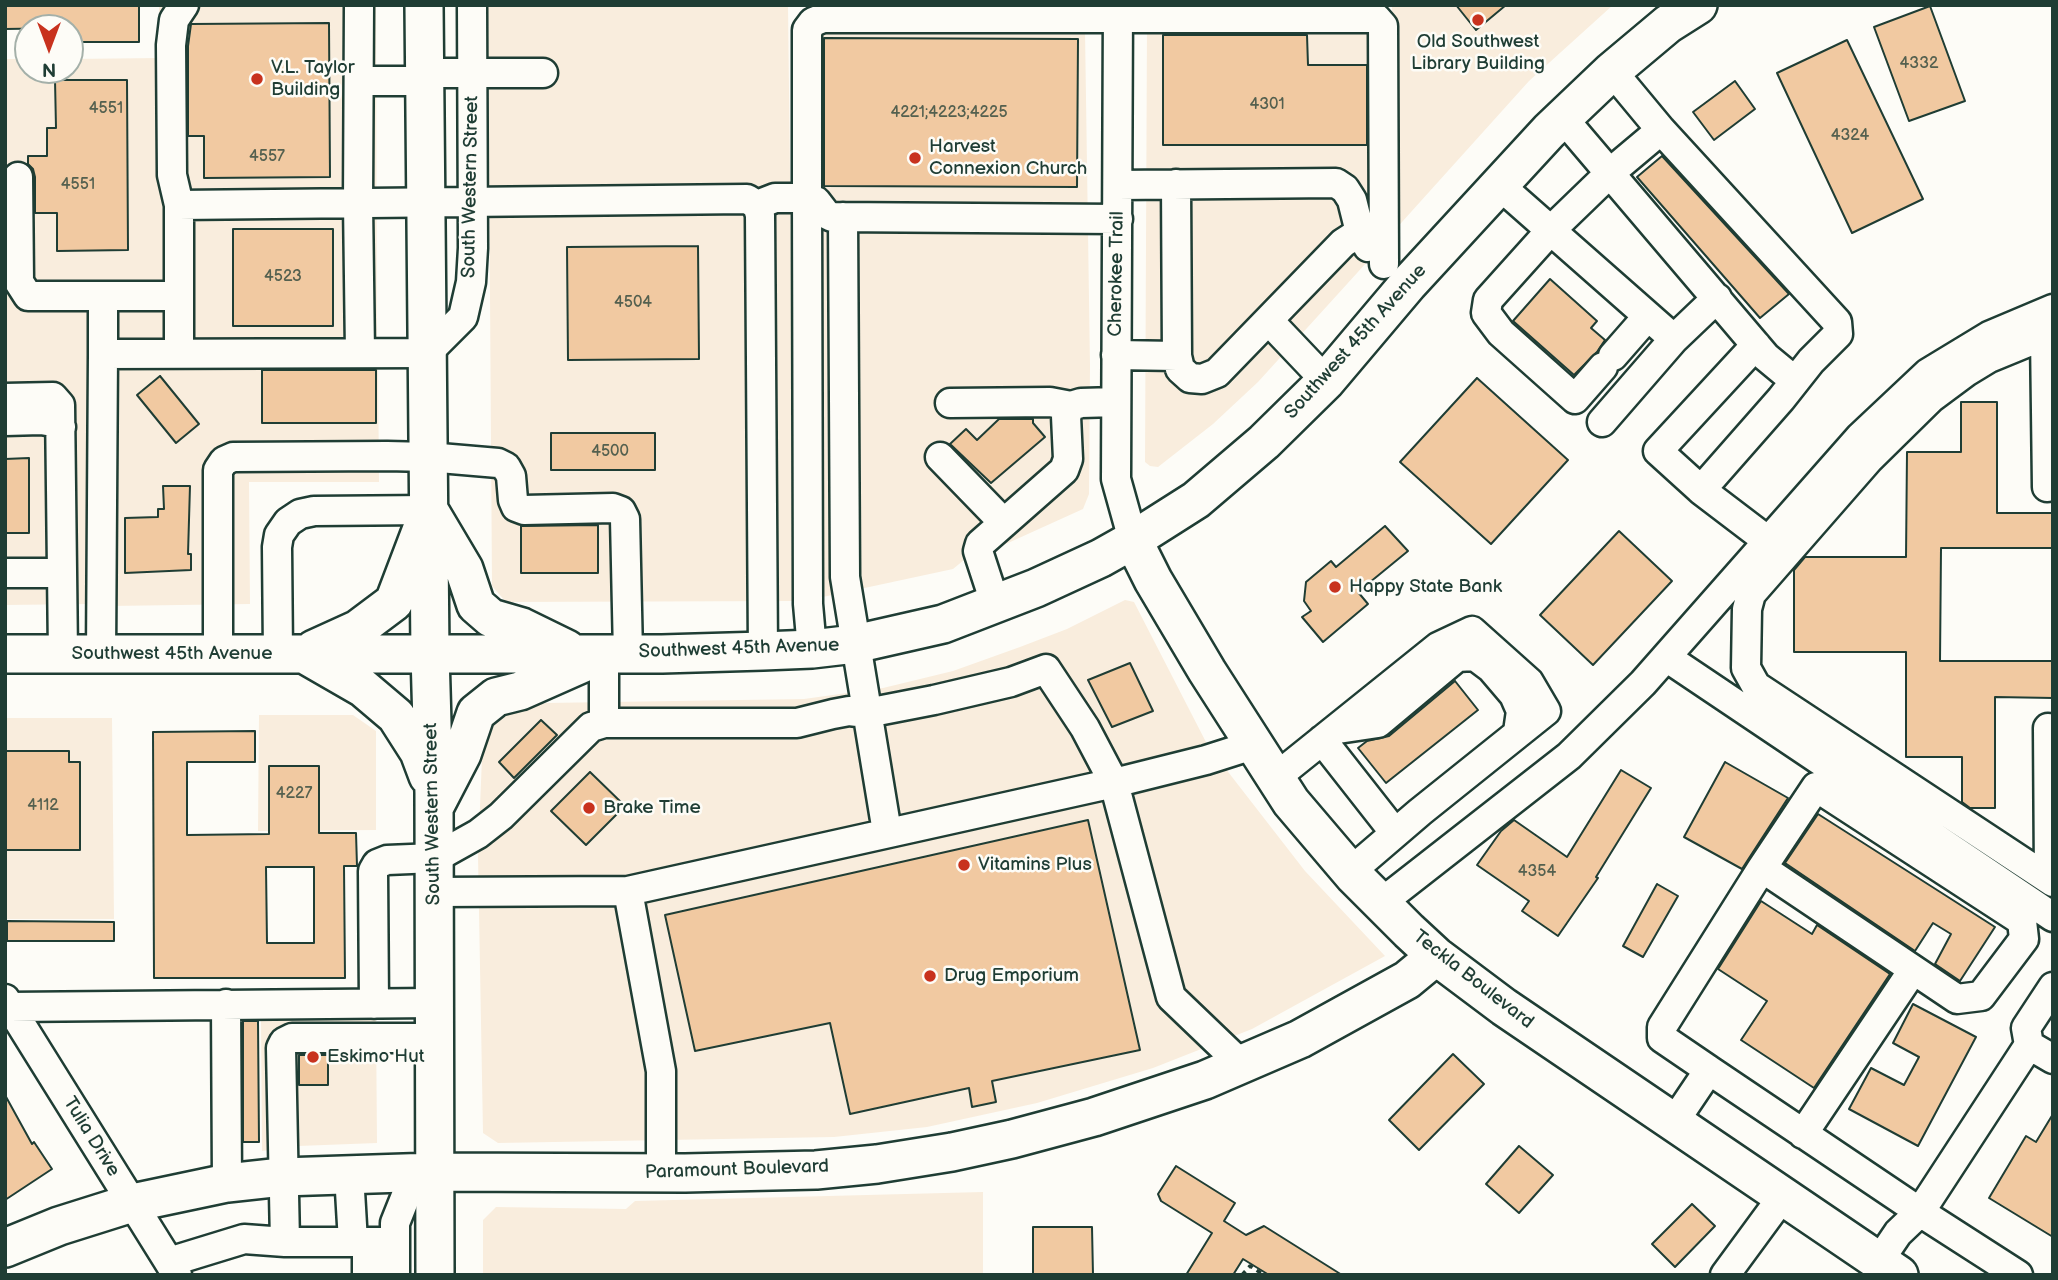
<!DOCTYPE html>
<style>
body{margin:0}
#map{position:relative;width:2058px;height:1280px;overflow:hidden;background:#fdfcf7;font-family:"Balsamiq Sans",sans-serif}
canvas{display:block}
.frame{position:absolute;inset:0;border:7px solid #1f3d34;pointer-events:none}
.north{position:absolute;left:14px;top:14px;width:70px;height:70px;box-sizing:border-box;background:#fdfcf7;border:2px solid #a4b0a9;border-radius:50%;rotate:180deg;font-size:19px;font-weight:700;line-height:28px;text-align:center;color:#1f3d34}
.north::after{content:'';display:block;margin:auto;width:24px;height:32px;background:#c8321e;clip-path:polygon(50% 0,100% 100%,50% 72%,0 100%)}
</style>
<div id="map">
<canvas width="2058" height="1280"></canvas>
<div class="frame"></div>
<div class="north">N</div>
</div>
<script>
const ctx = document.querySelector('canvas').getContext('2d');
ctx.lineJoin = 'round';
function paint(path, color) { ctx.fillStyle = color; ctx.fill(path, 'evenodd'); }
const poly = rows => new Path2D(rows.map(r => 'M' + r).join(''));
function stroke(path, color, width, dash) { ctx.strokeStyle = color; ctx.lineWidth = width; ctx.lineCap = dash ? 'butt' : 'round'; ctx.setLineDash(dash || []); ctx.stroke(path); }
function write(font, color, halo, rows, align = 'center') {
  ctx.font = font + ' "Balsamiq Sans",sans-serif'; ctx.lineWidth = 5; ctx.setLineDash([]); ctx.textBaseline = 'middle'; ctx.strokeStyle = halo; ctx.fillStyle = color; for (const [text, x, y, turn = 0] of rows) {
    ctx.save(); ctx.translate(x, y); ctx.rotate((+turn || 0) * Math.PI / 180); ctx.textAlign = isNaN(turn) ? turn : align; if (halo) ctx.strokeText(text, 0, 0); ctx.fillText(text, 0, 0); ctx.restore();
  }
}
paint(poly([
 [159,5,376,5,377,343,90,345,91,604,5,605,5,59,28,59,28,70,70,70,70,59,159,58],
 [488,5,788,5,795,601,506,602,492,586],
 [1305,5,1613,5,1529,81,1393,232,1392,7,1305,8],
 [1364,23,1376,34,1377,251,1258,382,1213,424,1158,467,1150,466,1145,462,1147,25],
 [1085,31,1090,366,1089,494,1083,509,997,548,964,560,953,569,818,598,814,32],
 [378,361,379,482,249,482,250,604,110,606,109,377,123,362],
 [1125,600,1134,602,1208,746,1305,871,1385,956,1252,1029,1153,1068,1037,1103,927,1127,834,1137,498,1143,483,1133,478,856,483,733,491,721,509,710,546,703,804,699,883,688,953,671,1020,647,1067,629],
 [259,715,353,715,376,731,376,830,258,831],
 [5,718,112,718,114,919,5,919],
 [261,1019,376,1019,377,1143,298,1146,262,1151],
 [983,1192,983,1275,483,1275,483,1220,496,1207,626,1209,635,1201]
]), '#f9eddd');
const building = poly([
 [5,5,139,5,139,42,70,42,70,28,5,29,5,5],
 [1456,5,1506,5,1476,30,1456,5],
 [1930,6,1965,101,1909,121,1874,27,1930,6],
 [329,23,330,177,204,178,204,136,188,136,188,46,191,24,329,23],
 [1163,35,1307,35,1308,65,1367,65,1367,145,1163,145,1163,35],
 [824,38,1078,39,1077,187,824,186,824,38],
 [1847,40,1923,199,1852,233,1777,73,1847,40],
 [55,80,127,80,128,250,57,251,57,213,35,213,35,177,33,169,28,164,28,156,47,156,47,128,56,128,55,80],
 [1735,81,1755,109,1714,140,1693,112,1735,81],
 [1662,156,1789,294,1760,318,1637,177,1662,156],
 [233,229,333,229,333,326,233,326,233,229],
 [698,246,699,359,568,360,567,247,698,246],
 [1550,279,1597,321,1591,328,1605,340,1597,352,1574,375,1513,321,1550,279],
 [262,370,376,370,376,423,262,423,262,370],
 [160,376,199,424,176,443,137,395,160,376],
 [1477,378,1568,460,1491,544,1400,462,1477,378],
 [1961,402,1997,402,1997,513,2053,513,2053,548,1941,548,1940,661,2053,661,2053,698,1995,697,1995,808,1970,808,1962,802,1962,757,1906,757,1906,652,1794,652,1794,570,1805,557,1906,557,1907,452,1961,452,1961,402],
 [999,419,1033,419,1033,423,1045,437,991,483,950,444,966,429,977,440,999,419],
 [551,433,655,433,655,470,551,470,551,433],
 [29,458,29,533,5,533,5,459,29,458],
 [163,486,190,486,188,554,191,554,191,570,125,573,125,518,158,517,158,509,164,509,163,486],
 [598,525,598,573,521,573,521,526,598,525],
 [1385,526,1408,551,1358,592,1368,604,1323,642,1302,617,1311,611,1304,601,1306,582,1331,561,1336,567,1385,526],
 [1619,531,1672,581,1593,665,1540,615,1619,531],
 [1130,663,1153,711,1112,727,1088,680,1130,663],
 [1455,681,1478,710,1386,783,1358,748,1367,741,1389,736,1455,681],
 [541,720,557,735,514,778,499,762,541,720],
 [255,731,255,762,187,762,187,835,269,834,269,766,319,766,319,833,356,833,357,866,344,866,345,978,154,978,153,732,255,731],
 [266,867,314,867,314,943,267,943,266,867],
 [5,751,69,751,69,762,80,762,80,850,5,850,5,751],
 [1725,762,1788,798,1742,869,1684,837,1725,762],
 [1621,770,1651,788,1596,877,1598,878,1558,936,1522,911,1529,901,1477,865,1501,831,1514,820,1567,857,1621,770],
 [590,772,625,806,586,845,551,811,590,772],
 [1818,814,1995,927,1960,981,1935,964,1951,934,1933,923,1915,951,1785,863,1818,814],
 [1088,820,1140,1050,992,1081,996,1102,972,1107,969,1088,850,1114,830,1023,695,1051,665,915,1088,820],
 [1657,884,1678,896,1643,957,1623,946,1657,884],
 [1761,901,1812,934,1817,925,1890,974,1814,1088,1741,1040,1767,1001,1718,969,1761,901],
 [7,921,114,922,114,941,7,941,7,921],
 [1913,1004,1976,1037,1918,1146,1849,1109,1871,1068,1904,1085,1919,1057,1893,1043,1913,1004],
 [243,1021,258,1021,259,1142,243,1142,243,1021],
 [1453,1054,1484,1084,1419,1150,1389,1120,1453,1054],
 [299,1055,328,1055,328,1085,299,1085,299,1055],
 [5,1095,32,1144,34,1142,52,1169,5,1200,5,1095],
 [2053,1114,2053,1237,1989,1198,2026,1136,2036,1142,2053,1114],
 [1519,1146,1553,1175,1519,1213,1486,1184,1519,1146],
 [1176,1166,1235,1203,1224,1221,1246,1235,1264,1226,1342,1275,1269,1275,1243,1259,1233,1275,1186,1275,1212,1233,1161,1201,1158,1194,1176,1166],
 [1692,1204,1715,1226,1675,1267,1652,1244,1692,1204],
 [1033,1227,1092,1227,1093,1275,1033,1275,1033,1227]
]);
paint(building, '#f1c9a1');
stroke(building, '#1f3d34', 2);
const minor = poly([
 [184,5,174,20,171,45,172,175,179,205,747,199,757,205,760,215,763,651],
 [359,5,358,203,360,353],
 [1118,5,1116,479,1133,540],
 [1612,71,1661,130,1837,322,1838,334,1811,361,1781,399,1701,490],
 [424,73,543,73],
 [359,81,425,81],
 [1562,117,1766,357,1795,381],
 [18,177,19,282,28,296,179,296],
 [1176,184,1177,356,1180,369,1190,378,1202,379,1217,373,1343,243,1360,232],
 [1498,184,1674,339],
 [1118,185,1336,183,1345,189,1352,200,1360,232,1368,247],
 [179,205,179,354],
 [757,205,775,198,807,198,816,201,826,214,832,217,1118,219],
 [843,217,845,577,887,832],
 [1269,321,1326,381],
 [1756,345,1658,451,1701,490,1768,541],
 [103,354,103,297],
 [1116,355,1177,356],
 [1613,356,1648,316],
 [1603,367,1575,399,1501,333,1486,313,1488,300,1550,231,1611,172,1661,130],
 [5,398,53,397,60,405,63,654],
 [950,403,1050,402,1071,406],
 [5,421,41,420,53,422,61,427],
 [1602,422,1674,339,1717,298],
 [940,457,1004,523],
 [2047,487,2045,335,1989,358,1966,372,1931,398,1869,459,1751,594,1747,609,1746,668,1756,686,2053,882],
 [5,573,62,573],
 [995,603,978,551,980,544,1064,470,1068,459,1066,416,1071,406,1081,403,1116,402],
 [812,649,808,604,807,198,807,30,813,22,823,18,1376,18,1383,26,1384,264],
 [101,654,103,354,427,353,463,317,471,282,473,248,472,5],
 [218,654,218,470,224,461,233,457,387,456,428,457,498,463,506,467,511,476,513,500,516,507,524,510,613,508,621,511,625,519,628,654],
 [278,654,277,547,279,535,288,522,300,514,314,511,429,510],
 [1666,657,2053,917],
 [604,723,797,723,833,714,849,711,867,713,934,700,1011,682,1046,669,1085,728,1114,783,1171,997,1242,1065],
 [2048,728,2049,879],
 [1338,729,1378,723,1457,657,1475,656,1491,668,1514,695,1521,711,1518,732],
 [1322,740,1395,833],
 [1275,778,1438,647,1472,631,1529,682,1546,711,1420,812,1350,872],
 [628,891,1114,783,1206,760,1253,745],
 [435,892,628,891,661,1071,661,1173],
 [1381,903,1569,756,1643,683,1860,437,1928,373,1989,336,2053,309],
 [5,999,177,1275],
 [226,1004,227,1183],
 [374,1004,373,871,377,864,387,860,435,858,478,834,501,816,591,727,604,723,604,654],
 [10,1007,433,1003],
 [2029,1045,2026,1028,2053,987],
 [1709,1070,1662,1038,1662,1027,1762,868,1816,787,2022,921,2024,939,1981,996,1957,999,1762,868],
 [1674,1122,1709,1070,1920,1212,1898,1233,1879,1261],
 [1803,1134,1913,970],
 [349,1174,353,1242],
 [367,1242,367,1275],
 [395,1242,285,1242,281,1048,284,1042,292,1038,433,1038],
 [169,1262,244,1239,285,1242],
 [395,1275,395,1223,415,1173],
 [1725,1275,1783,1196],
 [2018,1275,1920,1212,2029,1045,2053,1059]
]);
const major = poly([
 [424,5,430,654,434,793,435,1275],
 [429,510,464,569,476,605,491,618,522,627,567,649],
 [1133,540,1153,580,1207,671,1291,802,1354,876,1409,931,1436,956,1504,1007,1899,1275],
 [314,649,358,629,394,602,421,531],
 [5,654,662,654,763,651,812,649,855,644,943,624,1036,588,1101,558,1133,540,1196,500,1264,442,1326,381,1408,284,1549,131,1612,71,1668,24,1698,5],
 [304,654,363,688,396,716,419,752,428,776],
 [435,806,462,754,476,713,496,697,520,691,590,660],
 [5,1248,59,1226,132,1203,227,1183,282,1177,434,1172,685,1173,816,1170,877,1164,952,1152,1012,1139,1094,1117,1205,1080,1300,1039,1407,980,1436,956]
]);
stroke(minor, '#1f3d34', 33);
stroke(major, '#1f3d34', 42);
stroke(poly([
 [1242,1275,1250,1266,1264,1275]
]), '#1f3d34', 3.5, [5, 5]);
stroke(minor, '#fdfcf7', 28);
stroke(major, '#fdfcf7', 37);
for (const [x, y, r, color] of [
 [1478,20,7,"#c8321e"],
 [257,79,7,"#c8321e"],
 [915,158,7,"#c8321e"],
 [1335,587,7,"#c8321e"],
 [589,808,7,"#c8321e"],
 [964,865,7,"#c8321e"],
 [930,976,7,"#c8321e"],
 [313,1057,7,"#c8321e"]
]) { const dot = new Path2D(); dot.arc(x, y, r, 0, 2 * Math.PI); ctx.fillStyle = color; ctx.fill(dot); stroke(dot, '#fdfcf7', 2.5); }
write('16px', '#54604f', null, [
 ["4332",1919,64],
 ["4301",1267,105],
 ["4551",106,109],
 ["4221;4223;4225",949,113],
 ["4324",1850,136],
 ["4557",267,157],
 ["4551",78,185],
 ["4523",283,277],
 ["4504",633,303],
 ["4500",610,452],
 ["4227",294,794],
 ["4112",43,806],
 ["4354",1537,872]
]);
write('19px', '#1f3d34', '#fdfcf7', [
 ["Old Southwest",1478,42,"center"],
 ["Library Building",1478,64,"center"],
 ["V.L. Taylor",271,68],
 ["Building",271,90],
 ["Harvest",929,147],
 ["Connexion Church",929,169],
 ["Happy State Bank",1349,587],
 ["Brake Time",603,808],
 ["Vitamins Plus",978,865],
 ["Drug Emporium",944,976],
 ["Eskimo Hut",327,1057]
], 'left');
write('19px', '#1f3d34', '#fdfcf7', [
 ["South Western Street",471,187,-89],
 ["Cherokee Trail",1117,274,-89],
 ["Southwest 45th Avenue",1356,342,-48],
 ["Southwest 45th Avenue",739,649,-2],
 ["Southwest 45th Avenue",172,654],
 ["South Western Street",433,814,-91],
 ["Teckla Boulevard",1473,980,38],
 ["Tulia Drive",91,1137,58],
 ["Paramount Boulevard",737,1170,-2]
]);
</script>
